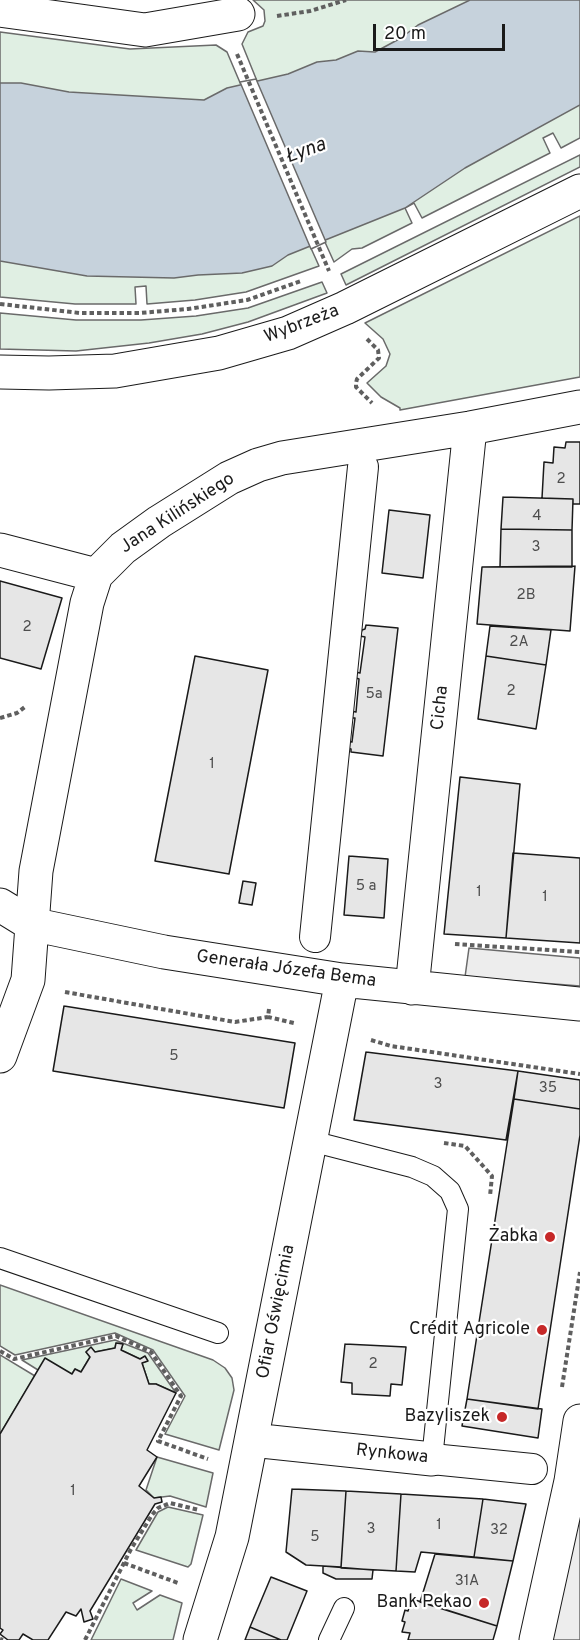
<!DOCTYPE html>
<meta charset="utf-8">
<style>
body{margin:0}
#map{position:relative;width:580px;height:1640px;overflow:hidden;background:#fff;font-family:Overpass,sans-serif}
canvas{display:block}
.scale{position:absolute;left:373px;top:24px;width:132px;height:27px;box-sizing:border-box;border:3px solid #1a1a1a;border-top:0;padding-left:8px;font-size:18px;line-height:21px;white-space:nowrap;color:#1a1a1a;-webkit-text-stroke:4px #fff;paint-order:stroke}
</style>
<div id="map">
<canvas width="580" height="1640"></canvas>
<div class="scale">20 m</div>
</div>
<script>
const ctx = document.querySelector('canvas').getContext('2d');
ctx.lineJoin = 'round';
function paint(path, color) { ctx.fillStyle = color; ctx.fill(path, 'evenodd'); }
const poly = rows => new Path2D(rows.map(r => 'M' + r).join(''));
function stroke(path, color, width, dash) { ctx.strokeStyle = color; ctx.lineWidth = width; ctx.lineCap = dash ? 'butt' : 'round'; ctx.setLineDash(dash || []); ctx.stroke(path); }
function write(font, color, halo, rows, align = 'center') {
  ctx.font = font + ' Overpass,sans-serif'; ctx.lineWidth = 4.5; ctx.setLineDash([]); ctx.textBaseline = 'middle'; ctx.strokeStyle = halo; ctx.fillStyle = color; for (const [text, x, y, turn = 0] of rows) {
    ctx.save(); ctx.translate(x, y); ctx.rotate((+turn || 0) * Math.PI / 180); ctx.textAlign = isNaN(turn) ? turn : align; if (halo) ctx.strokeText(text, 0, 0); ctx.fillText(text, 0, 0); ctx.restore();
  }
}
const green = poly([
 [253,0,521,0,334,82,0,133,0,32,130,49,216,45,227,52,241,85,257,81,242,44,248,32,263,26,265,21,264,10,253,0],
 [580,84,580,138,561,148,553,133,543,138,550,153,422,218,414,203,405,208,412,223,362,248,352,249,334,262,324,240,310,246,319,266,246,292,195,300,147,304,146,286,135,287,136,304,75,304,0,297,0,223,580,84],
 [580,155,580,167,346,285,341,274,580,155],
 [580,216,580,377,400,410,400,408,381,397,367,383,386,366,390,354,383,339,365,323,580,216],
 [322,282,327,293,248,322,202,334,149,343,76,351,0,349,0,313,76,320,141,320,196,316,248,308,322,282],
 [0,1285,213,1360,225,1368,232,1378,234,1390,219,1450,165,1434,185,1396,153,1350,115,1333,15,1355,0,1346,0,1285],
 [115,1340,148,1353,176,1393,156,1384,149,1384,142,1363,147,1361,145,1357,140,1359,121,1350,123,1344,116,1343,115,1348,95,1352,91,1348,86,1352,90,1357,81,1372,75,1369,72,1374,38,1370,22,1360,115,1340],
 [0,1355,35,1376,0,1434,0,1355],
 [157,1457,213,1473,206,1507,170,1496,154,1498,146,1490,157,1457],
 [168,1507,203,1515,191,1564,188,1567,136,1550,158,1512,168,1507],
 [121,1579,152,1591,133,1603,137,1610,160,1595,182,1603,173,1640,91,1640,121,1579]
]);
paint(green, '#e0efe3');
stroke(green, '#6a6a6a', 1.5);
const parking = poly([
 [469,948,580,958,580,986,465,977,469,948],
 [580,1503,580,1640,550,1640,580,1503]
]);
paint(parking, '#ededed');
stroke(parking, '#6a6a6a', 1.5);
const water = poly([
 [470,0,580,0,580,105,465,168,405,208,288,255,272,266,242,273,198,275,174,278,87,276,0,261,0,83,21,83,69,92,204,100,227,88,288,74,317,62,336,60,358,51,375,52,401,38,418,25,470,0]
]);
paint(water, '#c6d2dc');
stroke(water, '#6a6a6a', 1.5);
const pier = poly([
 [256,79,326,242,311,249,240,82,256,79]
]);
paint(pier, '#fff');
stroke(pier, '#6a6a6a', 1.5);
const building = poly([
 [566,442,580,442,580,504,573,504,573,499,542,498,544,462,553,463,554,447,565,448,566,442],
 [503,497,573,499,572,530,501,529,503,497],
 [389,510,430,515,423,578,382,573,389,510],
 [501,529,572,530,572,567,500,567,501,529],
 [575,566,570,631,477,624,482,567,575,566],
 [0,581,62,598,41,669,0,658,0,581],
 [366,625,398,628,383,756,351,752,351,749,346,748,347,741,352,742,355,718,351,718,351,711,356,712,359,679,356,678,356,672,360,673,365,637,360,636,362,630,365,629,366,625],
 [490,626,551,630,546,665,486,656,490,626],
 [195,656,268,670,229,874,155,861,195,656],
 [486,656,546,665,536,729,478,719,486,656],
 [460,777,520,784,506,938,444,934,460,777],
 [513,853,580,858,580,943,506,938,513,853],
 [349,856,388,859,384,918,344,915,349,856],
 [243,881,256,883,252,905,239,903,243,881],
 [64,1006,295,1043,284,1108,53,1071,64,1006],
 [366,1052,518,1071,506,1140,354,1120,366,1052],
 [518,1071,580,1080,580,1109,514,1099,518,1071],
 [514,1099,580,1109,580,1135,538,1409,467,1399,514,1099],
 [116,1343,123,1344,121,1350,140,1359,145,1356,148,1361,142,1363,149,1384,156,1384,176,1393,147,1450,157,1457,139,1486,154,1498,161,1497,162,1502,155,1504,90,1611,93,1619,84,1622,81,1609,76,1616,66,1612,48,1640,33,1640,23,1634,19,1640,8,1640,0,1634,3,1630,0,1628,0,1434,45,1358,72,1374,75,1369,81,1372,90,1357,86,1352,91,1347,95,1352,115,1348,116,1343],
 [345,1344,406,1347,402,1385,391,1384,390,1396,352,1394,352,1383,341,1382,345,1344],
 [467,1399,542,1409,538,1438,462,1426,467,1399],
 [292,1489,346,1491,341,1567,306,1565,286,1552,292,1489],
 [346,1491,401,1494,396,1571,341,1568,346,1491],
 [401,1494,483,1499,474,1557,421,1552,415,1572,396,1571,401,1494],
 [483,1499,526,1504,513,1561,474,1557,483,1499],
 [435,1554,513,1561,497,1626,420,1602,435,1554],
 [323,1566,373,1570,372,1579,336,1579,323,1573,323,1566],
 [271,1577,307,1591,287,1640,281,1640,250,1627,271,1577],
 [412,1599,497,1626,493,1640,408,1640,410,1633,402,1632,405,1622,402,1621,405,1610,408,1611,412,1599],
 [250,1627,281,1640,245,1640,250,1627]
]);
paint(building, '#e6e6e6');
stroke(building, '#1a1a1a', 1.5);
const service = poly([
 [311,1141,412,1167,433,1176,450,1191,458,1209,432,1459],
 [0,1258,218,1333],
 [329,1640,344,1608]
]);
const pedestrian = poly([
 [315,937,363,467],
 [432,1459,532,1469]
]);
const minor = poly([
 [0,10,145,30,238,14],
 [0,372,49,373,115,371,219,353,288,333,345,308,580,191],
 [0,550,96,575],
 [0,905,31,924,164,952,342,980,580,1004],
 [412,988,470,428],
 [0,1056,28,980,36,871,87,603,96,575,123,548,159,522,229,478,258,465,282,458,470,428,580,407],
 [252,1440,432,1459],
 [200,1640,232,1537,342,980],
 [536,1640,571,1481,580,1421]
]);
stroke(service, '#1a1a1a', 22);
stroke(pedestrian, '#1a1a1a', 32);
stroke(minor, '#1a1a1a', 35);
stroke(poly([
 [277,16,310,11,346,0],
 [237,54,329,271],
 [0,304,80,313,140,313,188,309,247,300,301,281],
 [367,339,378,350,379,358,357,379,356,383,356,387,372,403],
 [0,718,17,713,26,706],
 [455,944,580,952],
 [65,992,235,1022,268,1017],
 [269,1009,268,1017,294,1023],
 [371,1040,391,1046,580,1074],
 [444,1143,465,1146,492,1176,490,1196],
 [0,1351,14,1359,116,1336,151,1352,181,1396,158,1441,208,1459],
 [562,1387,580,1272],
 [124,1563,178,1583],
 [0,1639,3,1640],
 [85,1640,131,1549,152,1515,158,1508,170,1503,199,1510]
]), '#5f5f5f', 4, [4.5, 3]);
stroke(service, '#fff', 20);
stroke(pedestrian, '#fff', 30);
stroke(minor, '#fff', 33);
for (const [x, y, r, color] of [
 [550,1237,6,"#c62828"],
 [542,1330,6,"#c62828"],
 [502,1417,6,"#c62828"],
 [484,1603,6,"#c62828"]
]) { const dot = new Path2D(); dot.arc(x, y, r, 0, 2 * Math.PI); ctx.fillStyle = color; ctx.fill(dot); stroke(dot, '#fff', 2); }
write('15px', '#4d4d4d', null, [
 ["2",561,480],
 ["4",537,517],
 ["3",536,548],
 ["2B",526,596],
 ["2",27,628],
 ["2A",519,643],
 ["2",511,692],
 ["5a",374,695],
 ["1",212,765],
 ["5 a",366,887],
 ["1",479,893],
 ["1",545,898],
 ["5",174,1057],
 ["3",438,1085],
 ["35",548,1089],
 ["2",373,1365],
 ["1",73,1492],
 ["1",439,1526],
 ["3",371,1530],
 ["32",499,1531],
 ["5",315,1538],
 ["31A",467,1582]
]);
write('18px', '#1a1a1a', '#fff', [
 ["Wybrzeża",302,325,-21],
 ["Jana Kilińskiego",178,514,-33],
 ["Cicha",441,708,-84],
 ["Generała Józefa Bema",286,970,8],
 ["Ofiar Oświęcimia",277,1312,-79],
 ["Rynkowa",392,1455,6]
]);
write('18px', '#1a1a1a', '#fff', [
 ["Żabka",538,1237],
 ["Crédit Agricole",530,1330],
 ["Bazyliszek",490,1417],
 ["Bank Pekao",472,1603]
], 'right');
write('italic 20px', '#1a1a1a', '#fff', [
 ["Łyna",306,152,-20]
]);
</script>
